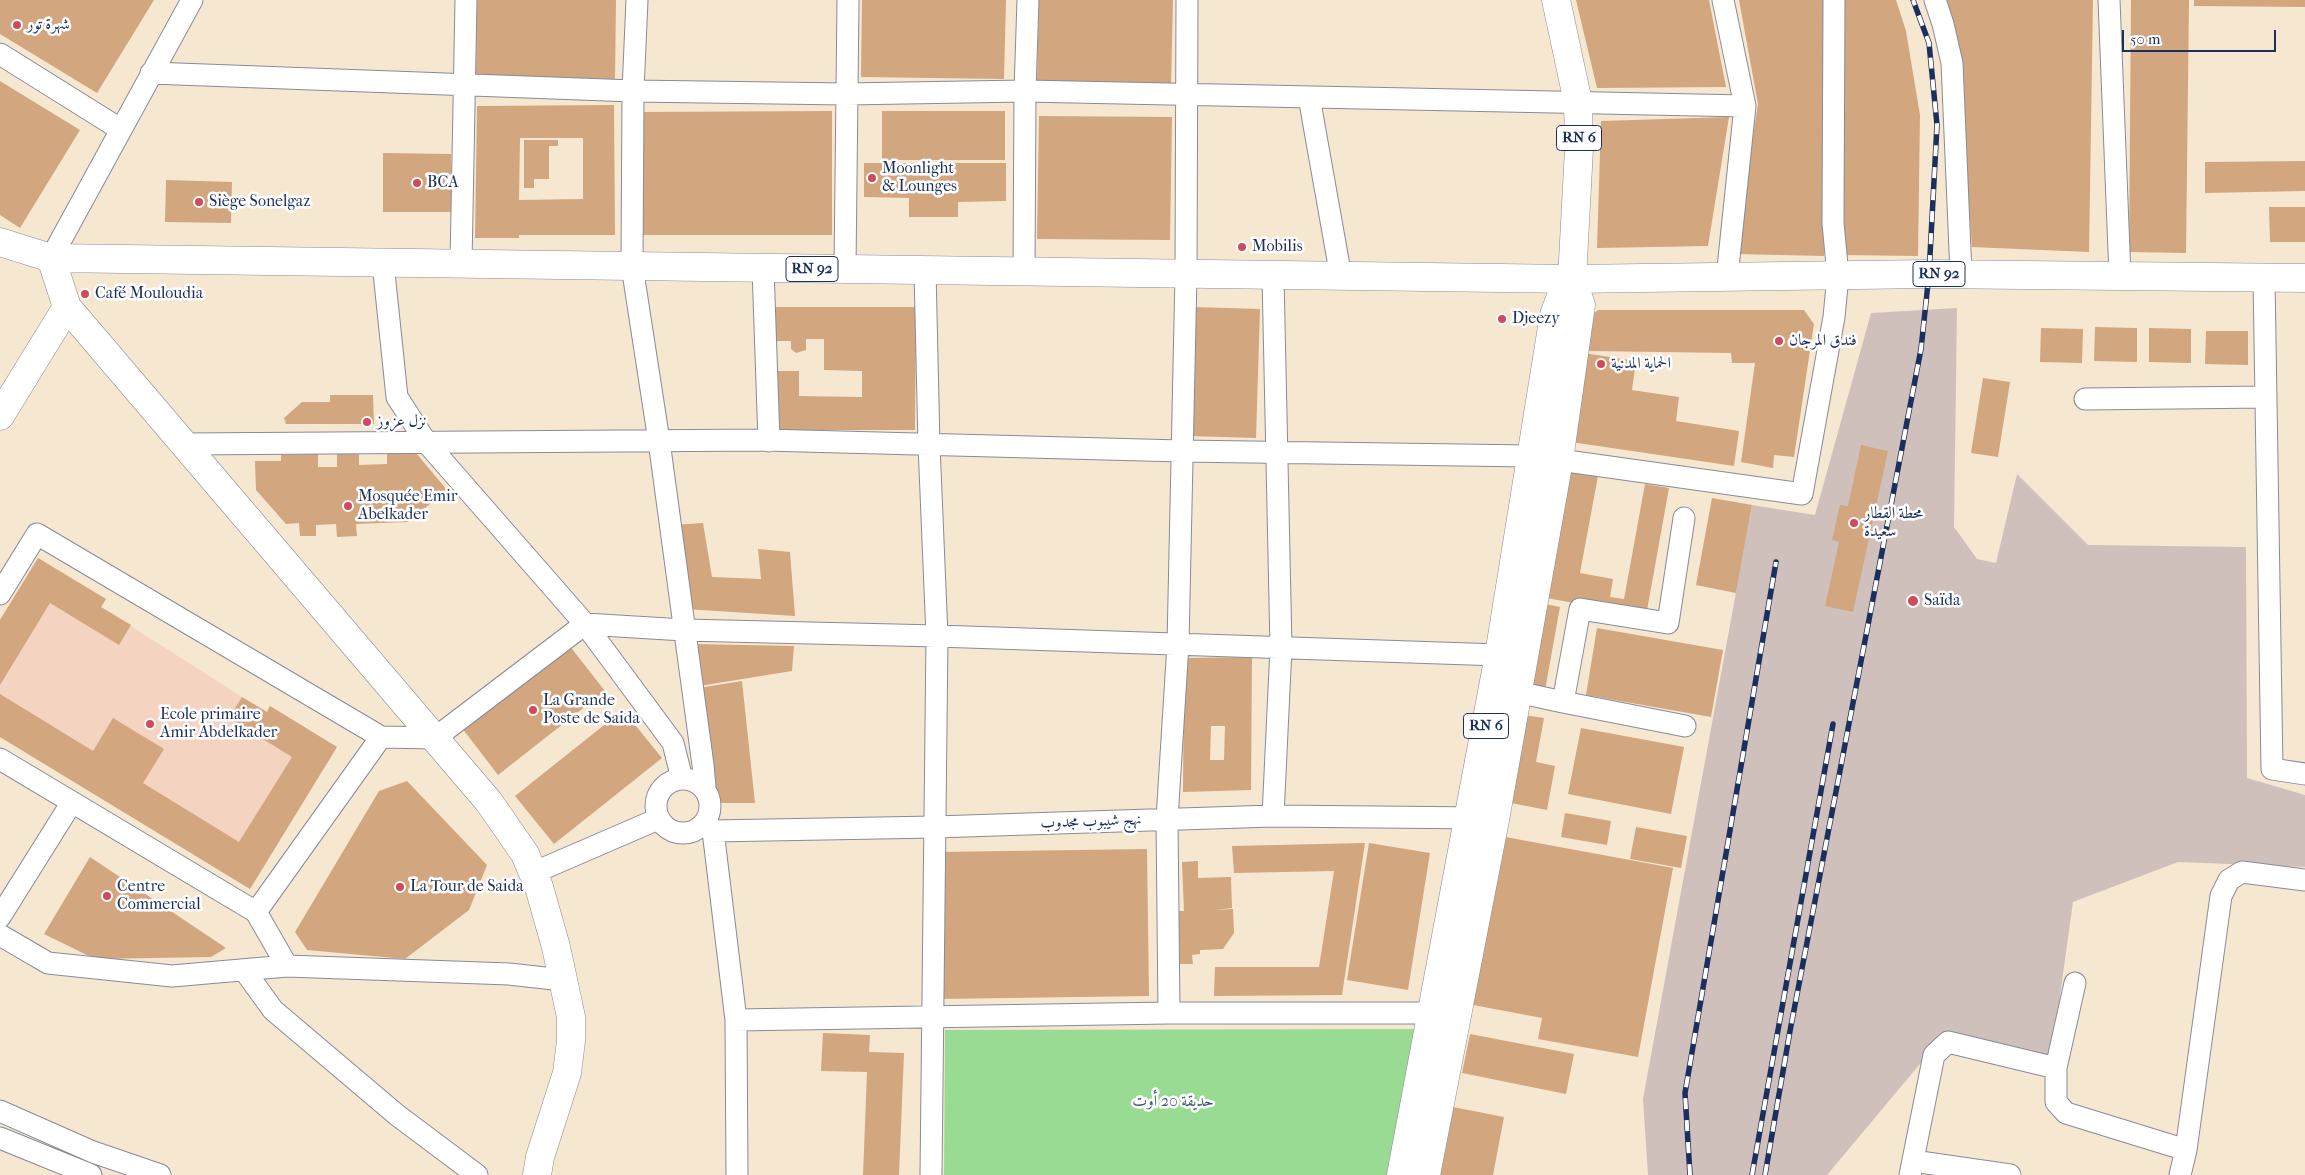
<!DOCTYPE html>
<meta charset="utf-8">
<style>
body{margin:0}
#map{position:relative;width:2305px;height:1175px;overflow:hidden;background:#f6e7d1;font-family:"IM FELL French Canon",serif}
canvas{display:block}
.scale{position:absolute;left:2122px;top:30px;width:154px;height:22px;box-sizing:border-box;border:2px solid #1b2f5e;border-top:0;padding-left:6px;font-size:15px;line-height:18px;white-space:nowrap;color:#1b2f5e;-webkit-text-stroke:4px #fff;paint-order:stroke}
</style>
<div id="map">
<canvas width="2305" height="1175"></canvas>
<div class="scale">50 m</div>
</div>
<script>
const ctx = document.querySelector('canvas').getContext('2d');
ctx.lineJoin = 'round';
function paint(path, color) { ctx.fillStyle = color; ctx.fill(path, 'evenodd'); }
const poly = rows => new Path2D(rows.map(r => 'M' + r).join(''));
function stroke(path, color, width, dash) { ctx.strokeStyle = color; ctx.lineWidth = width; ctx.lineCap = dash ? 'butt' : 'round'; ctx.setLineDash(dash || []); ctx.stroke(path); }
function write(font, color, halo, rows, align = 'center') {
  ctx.font = font + ' "IM FELL French Canon",Amiri,serif'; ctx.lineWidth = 5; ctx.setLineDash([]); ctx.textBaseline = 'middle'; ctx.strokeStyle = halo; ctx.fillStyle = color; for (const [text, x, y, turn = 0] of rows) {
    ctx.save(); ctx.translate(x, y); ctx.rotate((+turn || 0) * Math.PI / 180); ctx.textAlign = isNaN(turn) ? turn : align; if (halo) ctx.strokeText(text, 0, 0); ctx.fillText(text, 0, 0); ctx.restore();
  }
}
paint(poly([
 [38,558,106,599,101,607,242,697,266,712,270,706,337,747,250,889,0,737,0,620]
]), '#f4d3c0');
paint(poly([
 [1957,308,1954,527,1977,559,1996,563,2017,474,2088,545,2246,547,2247,778,2305,795,2305,867,2178,862,2073,902,2051,1060,1935,1046,1827,1175,1648,1175,1643,1099,1752,505,1815,515,1871,313]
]), '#d0c0bc');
paint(poly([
 [1416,1029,1389,1175,944,1175,945,1030]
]), '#9adb93');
paint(poly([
 [0,0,154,0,97,93,0,34],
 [477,0,616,0,615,79,476,77],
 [862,0,1006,0,1004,79,861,77],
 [1039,0,1173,0,1171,85,1037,82],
 [1576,0,1709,0,1726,87,1597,88],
 [1739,0,1826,0,1824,256,1735,254,1758,104],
 [1842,0,1896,0,1906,31,1920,115,1918,256,1842,255],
 [1943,0,2093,0,2089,252,1972,247,1957,45],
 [2131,0,2189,0,2186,253,2129,252],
 [2194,0,2305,0,2305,7,2194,6],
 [0,81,80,130,20,228,0,215],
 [614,105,615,235,519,235,519,238,475,238,477,106],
 [520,138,583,138,583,199,519,200],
 [832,111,832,235,641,235,641,112],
 [882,111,1005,111,1005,160,882,160],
 [1039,116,1172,117,1170,240,1037,239],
 [1729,117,1708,246,1597,248,1601,121],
 [524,140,558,140,558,146,549,146,549,179,534,179,534,188,524,188],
 [383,153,451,154,451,212,383,212],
 [2305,161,2305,191,2205,193,2205,162],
 [864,163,1006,163,1006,201,958,202,958,217,909,217,909,198,864,197],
 [166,180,232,182,231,223,165,222],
 [2269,207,2305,207,2305,242,2270,242],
 [774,307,916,307,915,430,771,430,771,371,799,371,799,396,862,397,862,371,824,370,824,339,806,339,806,350,796,353,791,349,791,341,774,341],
 [1193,307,1260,309,1256,438,1188,436],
 [1598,310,1804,310,1814,324,1794,457,1774,455,1773,468,1741,462,1755,363,1732,363,1731,353,1588,351,1592,315],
 [2095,327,2137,328,2137,362,2094,361],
 [2041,328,2083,329,2082,363,2040,362],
 [2149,328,2191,329,2191,363,2149,362],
 [2206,331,2248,331,2248,365,2205,364],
 [1584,353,1636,361,1632,390,1679,397,1676,421,1739,431,1734,466,1571,442],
 [1983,378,2010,382,1998,457,1971,453],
 [330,395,373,395,374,424,286,424,284,418,302,402,330,402],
 [1861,445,1888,451,1853,612,1825,606,1839,542,1832,540,1840,505,1848,506],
 [337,453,359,453,359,465,387,464,387,454,416,453,447,490,408,522,356,524,357,536,337,537,336,524,316,525,316,536,300,536,299,523,286,524,256,490,255,461,281,461,281,455,318,454,318,467,337,467],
 [1564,470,1598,476,1580,573,1613,579,1610,597,1624,599,1645,484,1669,488,1646,616,1541,597],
 [1712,498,1752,505,1736,593,1696,585],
 [703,523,712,577,761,579,758,549,790,552,795,616,685,609,673,525],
 [38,558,106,599,101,607,131,625,119,645,50,603,0,685,0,620],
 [1541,603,1560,607,1545,690,1526,686],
 [1597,628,1723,650,1711,717,1586,695],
 [694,644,794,646,792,671,699,686],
 [569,645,605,691,498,775,462,728],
 [1252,657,1251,790,1183,792,1184,658],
 [1211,726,1225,726,1224,760,1210,760],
 [742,681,755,803,715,803,699,688],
 [0,694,93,751,113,718,164,749,143,783,239,842,292,757,229,718,242,697,267,712,270,706,337,747,250,889,0,737],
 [623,710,662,758,554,844,515,796],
 [1523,715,1544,718,1536,762,1555,766,1547,810,1506,802],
 [1581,728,1684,747,1671,814,1568,794],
 [407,781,487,865,469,910,405,959,307,950,295,932,379,791],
 [1565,813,1611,821,1607,845,1561,837],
 [1636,827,1687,836,1681,868,1630,859],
 [1500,836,1673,868,1638,1057,1538,1039,1542,1018,1468,1004],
 [1365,843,1342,995,1214,996,1215,967,1319,967,1334,871,1234,873,1232,846],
 [1369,843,1430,853,1408,990,1347,980],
 [1147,849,1149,996,938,999,937,852],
 [90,857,226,948,211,957,95,959,44,934],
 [1198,861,1198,878,1231,877,1232,908,1216,910,1233,909,1234,933,1223,949,1200,950,1200,954,1192,955,1193,964,1180,964,1178,911,1184,911,1182,862],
 [823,1033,870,1035,869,1052,904,1053,899,1175,863,1175,867,1072,821,1071],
 [1470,1034,1574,1054,1566,1094,1462,1073],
 [1453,1107,1504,1117,1493,1175,1440,1175]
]), '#d2a67e');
const minor = poly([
 [637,0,633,91,632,266,659,441,703,765,705,787],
 [1723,0,1745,106,1727,277],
 [1935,0,1943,24,1952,63,1961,274],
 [2109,0,2120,276],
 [0,54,120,129],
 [151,73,633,91,846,94,1025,91,1745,106],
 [1309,97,1341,277],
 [51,258,192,0],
 [383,263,397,397,426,442,585,624,673,743,682,779],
 [461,264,466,0],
 [763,268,769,441],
 [845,269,848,0],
 [925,271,929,445,937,636,931,1175],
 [1024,272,1025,91,1028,0],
 [1273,276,1281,648,1273,816],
 [2264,278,2272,769,2305,774],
 [2085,399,2266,397],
 [185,444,765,440,1181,451,1531,456,1802,494,1834,317,1838,276,1833,223,1834,0],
 [1684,518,1668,623,1580,609,1563,702,1685,726],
 [0,594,37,534,381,737,435,738,585,624,684,630,937,636,1499,655,1513,659],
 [1517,692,1563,702],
 [0,759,256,912,287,966],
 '656 806a27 27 0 1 1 54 0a27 27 0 1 1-54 0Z',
 [533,873,658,819],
 [256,912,381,737],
 [0,917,72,802],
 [0,935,48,963,172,976,287,966,509,974,563,980],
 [244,970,273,1010,397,1115,477,1175],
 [2075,983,2056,1068,2056,1102,2066,1113,2186,1150],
 [1169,1013,1167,819,1178,644,1186,275,1187,0],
 [736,1020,1169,1013,1447,1013],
 [0,1111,93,1152,160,1175],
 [0,1138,91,1175],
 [1913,1161,2010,1175],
 [737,1175,736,1020,713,831,935,827,1273,816,1482,818],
 [1910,1175,1934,1055,1948,1042,2056,1068],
 [2180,1175,2186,1150,2221,896,2229,880,2242,872,2305,880]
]);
const major = poly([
 [0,242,51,258,1572,279],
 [51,258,67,307,489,802,525,854,539,887,556,947,571,1017,571,1041,567,1073,540,1157,537,1175],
 [0,416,67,307],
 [1401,1175,1499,655,1554,315,1561,296,1572,279],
 [1426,1175,1495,820,1559,460,1581,305,1572,279]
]);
const highway = poly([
 [1556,0,1578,102,1579,149,1572,279,1929,274,2305,278]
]);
stroke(minor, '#888b98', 23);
stroke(major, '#888b98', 29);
stroke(highway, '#888b98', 29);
stroke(minor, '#fff', 21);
stroke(major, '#fff', 28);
stroke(highway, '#fff', 28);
const rail = poly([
 [1690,1175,1685,1093,1776,562],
 [1752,1175,1833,724],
 [1765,1175,1790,1031,1921,349,1929,274,1937,125,1929,43,1913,0]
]);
stroke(rail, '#1b2f5e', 5.5);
stroke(rail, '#fff', 4, [11]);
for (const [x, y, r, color] of [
 [17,25,5,"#d1495b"],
 [872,178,5,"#d1495b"],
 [417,183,5,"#d1495b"],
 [199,202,5,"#d1495b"],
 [1242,247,5,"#d1495b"],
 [85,294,5,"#d1495b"],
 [1502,319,5,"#d1495b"],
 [1779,341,5,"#d1495b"],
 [1601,364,5,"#d1495b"],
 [367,422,5,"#d1495b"],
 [348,506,5,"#d1495b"],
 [1854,523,5,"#d1495b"],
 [1913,601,6,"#d1495b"],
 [533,710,5,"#d1495b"],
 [150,724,5,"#d1495b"],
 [400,887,5,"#d1495b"],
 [107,896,5,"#d1495b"]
]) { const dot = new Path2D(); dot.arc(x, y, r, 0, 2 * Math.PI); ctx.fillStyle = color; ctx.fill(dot); stroke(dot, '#fff', 2); }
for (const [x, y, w] of [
 [1579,138,45],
 [812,269,52],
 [1939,274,52],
 [1486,726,45]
]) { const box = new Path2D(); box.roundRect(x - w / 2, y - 12.5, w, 25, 4); ctx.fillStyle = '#fff'; ctx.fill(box); stroke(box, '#1b2f5e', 1); }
write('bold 15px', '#1b2f5e', null, [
 ["RN 6",1579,138],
 ["RN 92",812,269],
 ["RN 92",1939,274],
 ["RN 6",1486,726]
]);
write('16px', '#1b2f5e', '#fff', [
 ["شهرة تور",27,25],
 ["Moonlight",882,169],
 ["& Lounges",882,187],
 ["BCA",427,183],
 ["Siège Sonelgaz",209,202],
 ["Mobilis",1252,247],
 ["Café Mouloudia",95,294],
 ["Djeezy",1512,319],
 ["فندق المرجان",1789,341],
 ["الحماية المدنية",1611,364],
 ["نزل عزوز",377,422],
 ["Mosquée Emir",358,497],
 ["Abelkader",358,515],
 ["محطة القطار",1864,514],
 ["سعيدة",1864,532],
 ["Saïda",1924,601],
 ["La Grande",543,701],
 ["Poste de Saida",543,719],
 ["Ecole primaire",160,715],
 ["Amir Abdelkader",160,733],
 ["Centre",117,887],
 ["Commercial",117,905],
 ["La Tour de Saida",410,887]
], 'left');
write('16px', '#1b2f5e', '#fff', [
 ["نهج شيبوب مجدوب",1091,822,-2]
]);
write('16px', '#3b5a6b', '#fff', [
 ["حديقة 20 أوت",1173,1102]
]);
</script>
